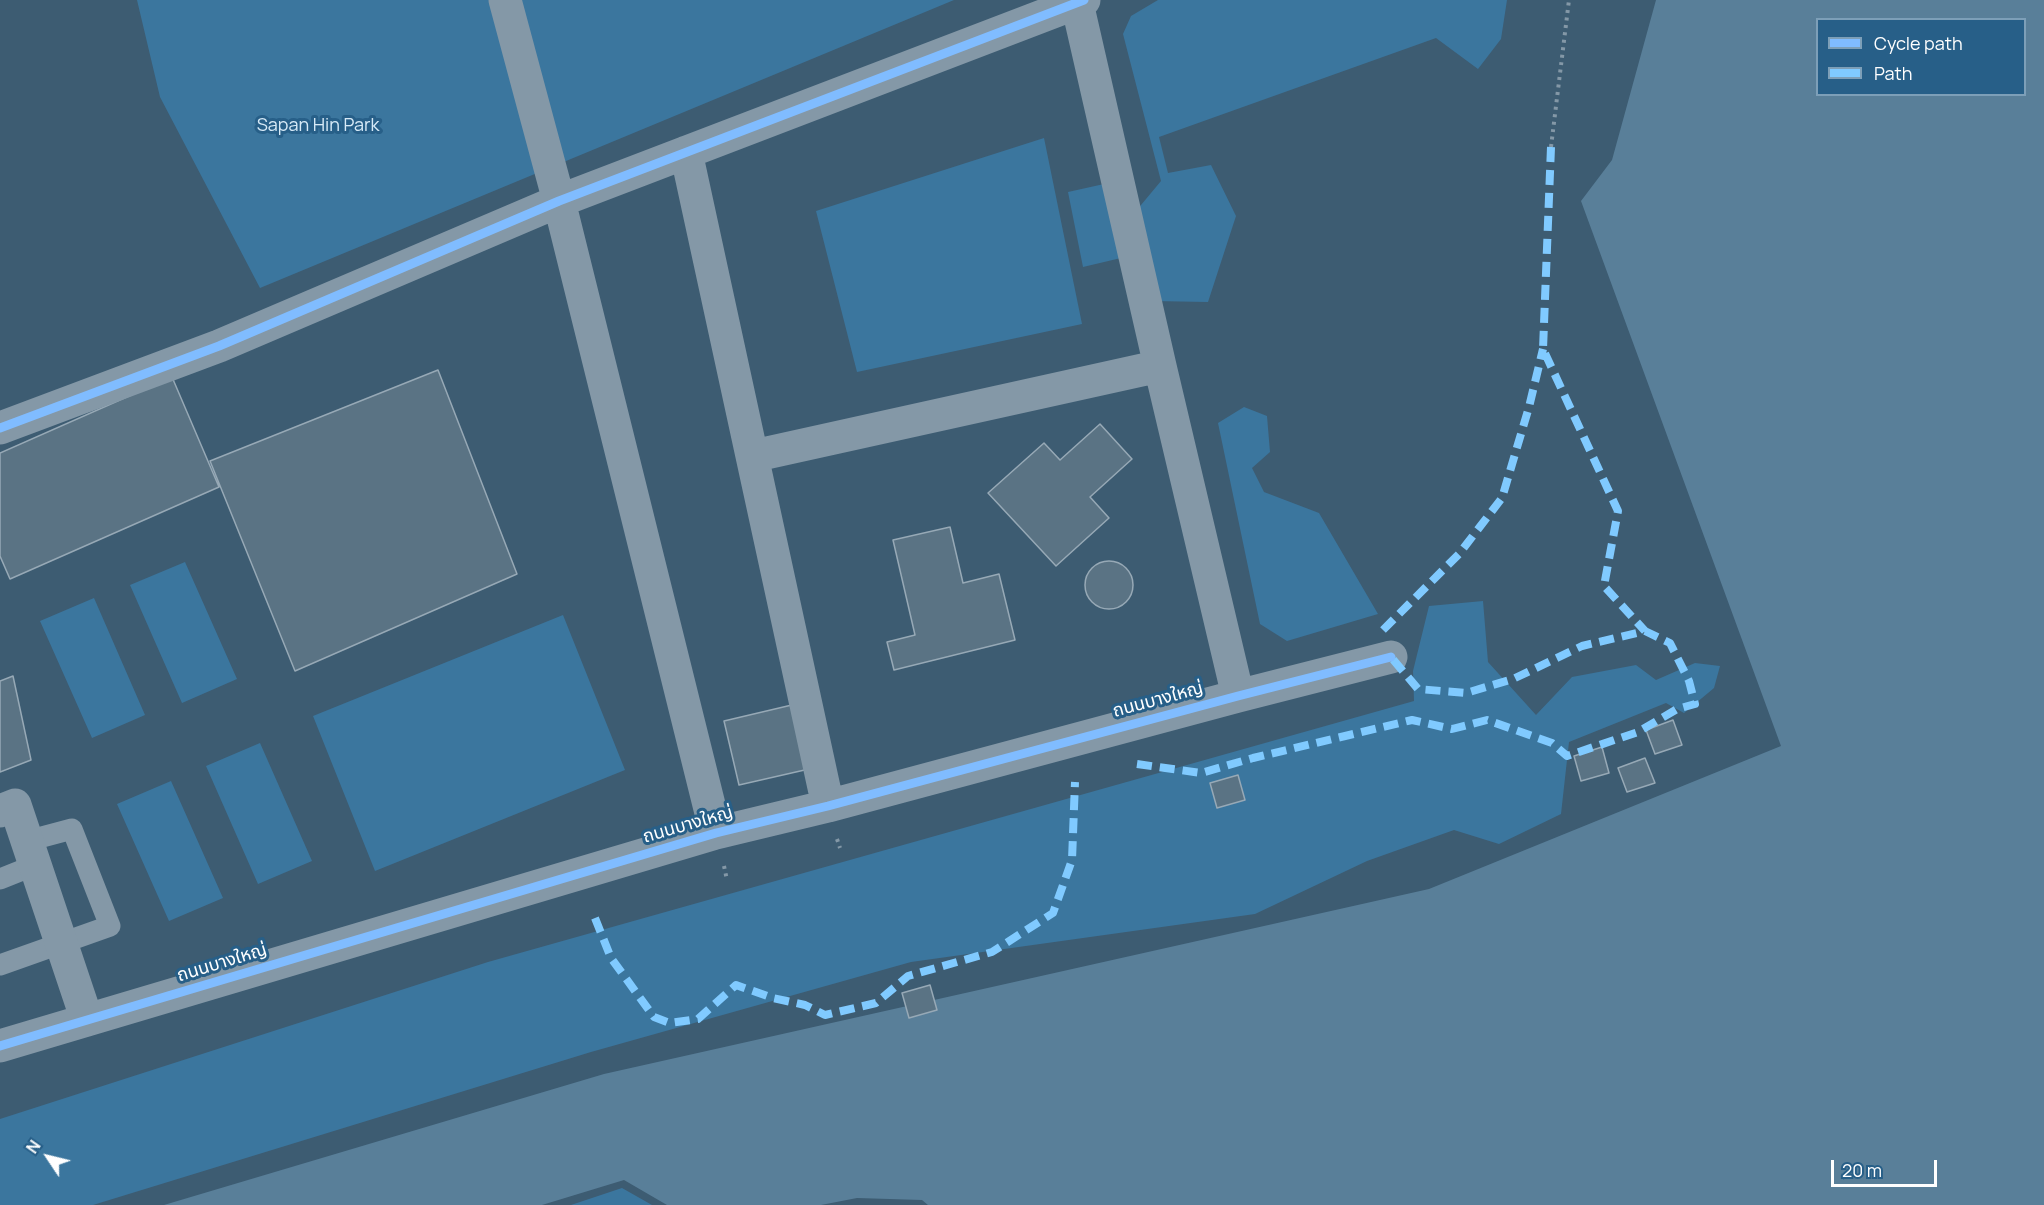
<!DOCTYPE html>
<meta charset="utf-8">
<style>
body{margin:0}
#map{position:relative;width:2044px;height:1205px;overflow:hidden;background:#3d5c72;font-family:Manrope,sans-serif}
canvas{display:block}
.legend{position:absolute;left:1816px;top:18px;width:210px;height:78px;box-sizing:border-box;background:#275f88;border:2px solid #7d9fb8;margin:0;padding:8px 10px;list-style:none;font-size:18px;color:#fff}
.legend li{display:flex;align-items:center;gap:12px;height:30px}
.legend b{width:30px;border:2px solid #7d9fb8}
.north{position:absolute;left:18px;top:1127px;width:60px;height:60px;-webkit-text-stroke:4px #275f88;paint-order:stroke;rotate:305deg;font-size:16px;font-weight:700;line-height:24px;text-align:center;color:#fff}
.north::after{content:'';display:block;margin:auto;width:21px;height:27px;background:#fff;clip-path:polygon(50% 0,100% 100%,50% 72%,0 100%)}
.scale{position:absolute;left:1831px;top:1160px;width:106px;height:27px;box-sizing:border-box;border:3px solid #fff;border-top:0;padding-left:8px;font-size:18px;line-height:21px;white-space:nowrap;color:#fff;-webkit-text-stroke:4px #275f88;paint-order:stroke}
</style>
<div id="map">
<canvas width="2044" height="1205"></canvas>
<ul class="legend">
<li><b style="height:8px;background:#80bcff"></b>Cycle path</li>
<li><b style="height:8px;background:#80caff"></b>Path</li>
</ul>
<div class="north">N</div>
<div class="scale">20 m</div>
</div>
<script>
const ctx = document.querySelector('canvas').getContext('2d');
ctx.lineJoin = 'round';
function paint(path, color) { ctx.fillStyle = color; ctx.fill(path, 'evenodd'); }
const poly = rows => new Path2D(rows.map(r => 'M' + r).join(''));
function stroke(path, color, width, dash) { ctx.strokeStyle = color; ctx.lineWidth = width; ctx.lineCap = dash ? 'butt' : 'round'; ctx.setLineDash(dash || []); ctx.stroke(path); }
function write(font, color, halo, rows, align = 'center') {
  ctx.font = font + ' Manrope,"Noto Sans Thai",sans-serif'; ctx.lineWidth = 6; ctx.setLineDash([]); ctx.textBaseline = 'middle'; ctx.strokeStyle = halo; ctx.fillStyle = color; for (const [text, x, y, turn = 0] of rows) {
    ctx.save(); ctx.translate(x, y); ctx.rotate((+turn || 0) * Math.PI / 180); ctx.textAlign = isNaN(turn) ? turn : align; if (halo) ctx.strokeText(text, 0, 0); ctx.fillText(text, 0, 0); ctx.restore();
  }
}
paint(poly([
 [137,0,954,0,260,288,160,97],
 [1158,0,1507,0,1501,39,1478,69,1436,38,1159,137,1168,173,1211,165,1236,216,1208,302,1153,301,1136,211,1161,181,1123,34,1131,16],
 [1044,138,1082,324,857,372,816,211],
 [1104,184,1121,258,1083,267,1068,192],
 [1244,407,1267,416,1270,452,1252,468,1264,492,1319,513,1378,614,1287,641,1260,624,1218,423],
 [185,562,237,679,182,703,130,585],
 [94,598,145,715,92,738,40,621],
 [1483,601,1488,662,1536,715,1572,677,1636,665,1656,680,1695,663,1720,666,1714,688,1684,713,1666,703,1569,742,1561,814,1499,844,1454,830,1367,861,1255,914,911,962,591,1052,93,1205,0,1205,0,1119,488,962,1414,701,1413,671,1429,606],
 [563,615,625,770,375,871,313,716],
 [260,743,312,861,258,884,206,766],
 [171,781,223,898,169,921,117,804],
 [622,1188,652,1205,571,1205]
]), '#3b769e');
paint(poly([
 [1656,0,2044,0,2044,1205,928,1205,922,1200,857,1198,821,1205,667,1205,624,1180,542,1205,164,1205,604,1074,1429,889,1781,746,1581,201,1612,160],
 [1818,20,2024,20,2024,94,1818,94]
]), '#597f99');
const building = poly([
 [438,370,517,574,295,671,210,461,438,370],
 [172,377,219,487,10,579,0,556,0,453,172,377],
 [1100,424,1132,459,1090,497,1109,518,1056,566,988,493,1044,443,1060,460,1100,424],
 [950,527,963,583,999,574,1015,640,894,670,887,642,915,635,893,540,950,527],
 '1085 585a24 24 0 1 1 48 0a24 24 0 1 1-48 0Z',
 [13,676,31,760,0,772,0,681,13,676],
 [796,704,809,769,739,785,724,721,796,704],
 [1673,720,1682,745,1655,754,1646,730,1673,720],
 [1602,747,1609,773,1581,781,1574,756,1602,747],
 [1645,758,1655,783,1627,792,1618,768,1645,758],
 [1238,775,1245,800,1217,808,1210,783,1238,775],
 [930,985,937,1010,909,1018,902,993,930,985]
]);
paint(building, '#5a7384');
stroke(building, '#97a9b6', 1.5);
stroke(poly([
 [1551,147,1569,0],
 [837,839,840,848],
 [724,866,727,880]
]), '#8498a7', 4, [3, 4.5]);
stroke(poly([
 [0,879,35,865],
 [0,965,110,926,72,829,27,841]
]), '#8498a7', 21);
stroke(poly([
 [505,0,559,201,716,833],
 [1077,3,1160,366,1238,696],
 [686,152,828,806],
 [0,428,219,346,559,201,1084,0],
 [753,456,1160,366],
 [0,811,15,805,87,1020],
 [0,1046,716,833,828,806,1238,696,1391,657]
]), '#8498a7', 33);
stroke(poly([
 [1551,147,1543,349,1618,511,1604,586,1645,631],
 [1383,630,1459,554,1502,498,1529,407,1543,349],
 [1137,764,1201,773,1253,758,1412,720,1452,729,1487,720,1552,743,1567,756,1638,732,1677,709,1695,704,1689,681,1670,643,1645,631,1582,646,1513,679,1466,693,1418,689,1391,657],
 [595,918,611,958,654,1017,670,1023,698,1019,736,985,773,998,805,1005,825,1015,876,1003,908,976,992,952,1053,913,1072,860,1075,782]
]), '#80caff', 8, [15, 8]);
stroke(poly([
 [0,428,219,346,559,201,1084,0],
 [0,1046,716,833,828,806,1238,696,1391,657]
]), '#80bcff', 9);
write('18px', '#d7eaf7', '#275f88', [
 ["Sapan Hin Park",318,126]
]);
write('18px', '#fff', '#275f88', [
 ["ถนนบางใหญ่",1158,700,-15],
 ["ถนนบางใหญ่",688,825,-16],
 ["ถนนบางใหญ่",222,963,-17]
]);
</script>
